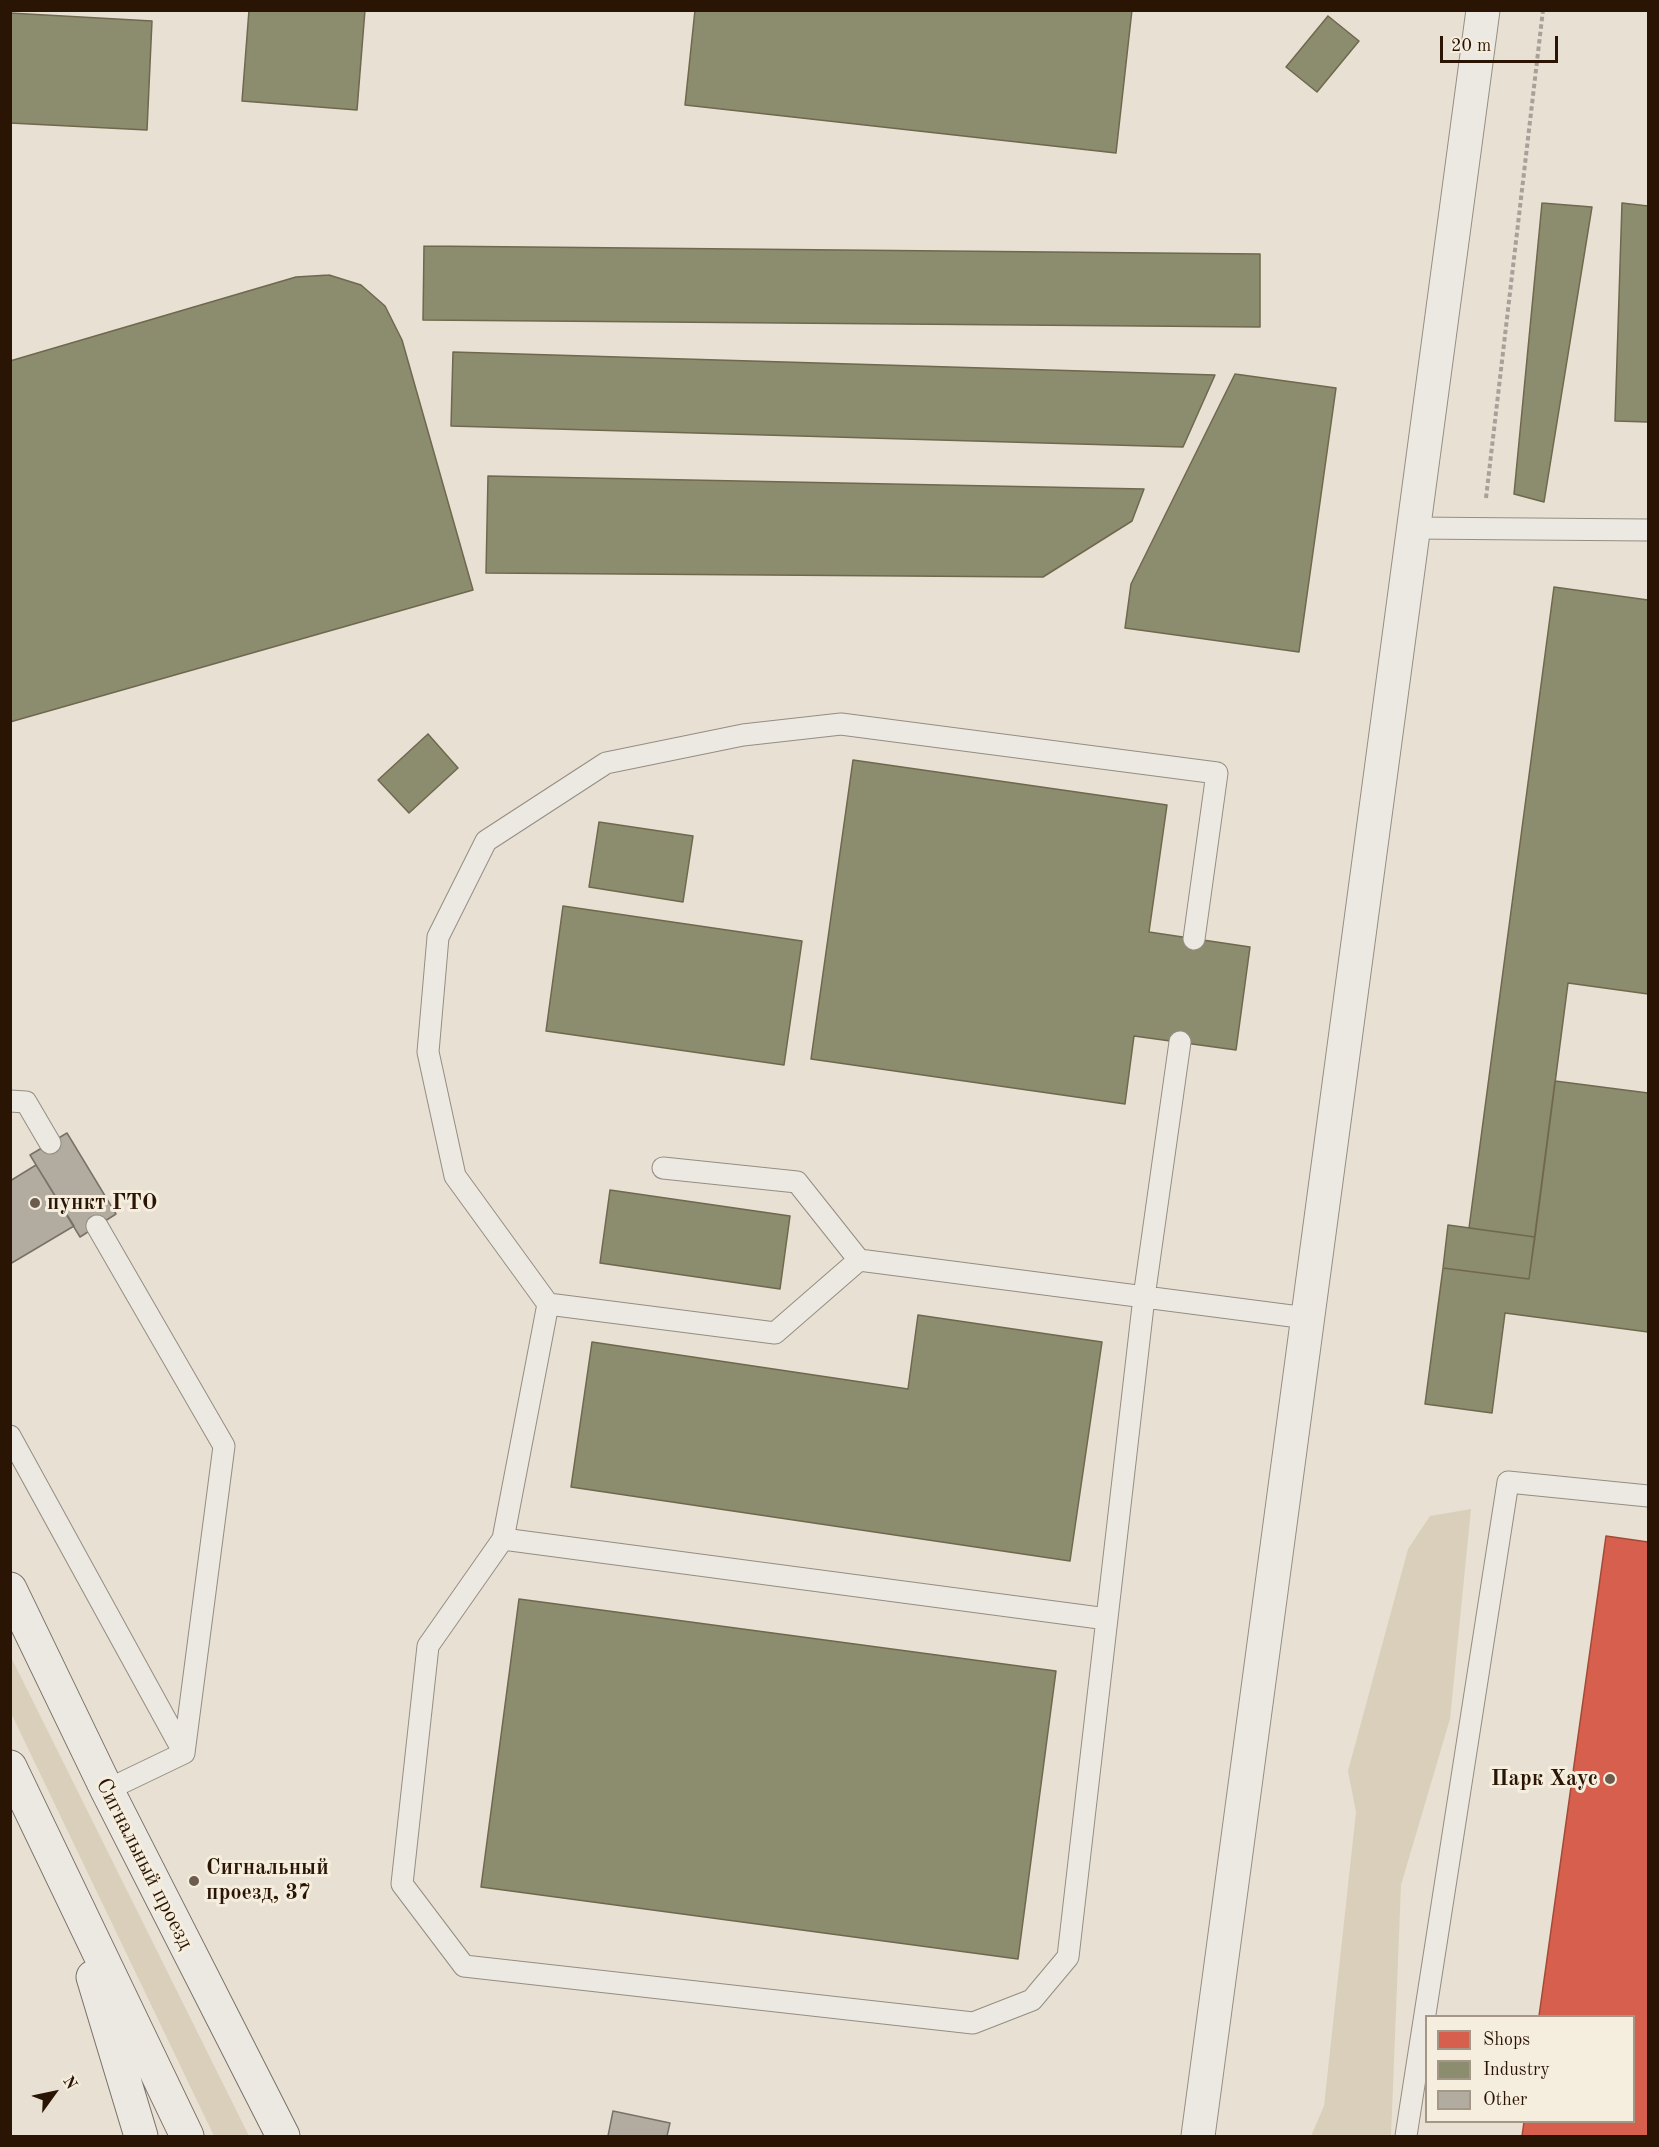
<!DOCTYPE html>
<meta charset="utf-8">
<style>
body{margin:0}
#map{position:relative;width:1659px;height:2147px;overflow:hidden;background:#e8e0d2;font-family:"Old Standard TT",serif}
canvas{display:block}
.frame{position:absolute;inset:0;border:12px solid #2a1505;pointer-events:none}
.legend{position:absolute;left:1425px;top:2015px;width:210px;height:108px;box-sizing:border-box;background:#f5eddd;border:2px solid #a49787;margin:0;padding:8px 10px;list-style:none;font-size:18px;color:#2a1505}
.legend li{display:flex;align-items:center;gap:12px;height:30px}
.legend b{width:30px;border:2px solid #a49787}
.north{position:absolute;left:24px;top:2063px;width:60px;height:60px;-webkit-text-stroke:4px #f5eddd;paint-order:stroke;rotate:57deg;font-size:16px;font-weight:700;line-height:24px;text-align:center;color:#2a1505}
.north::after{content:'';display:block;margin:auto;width:21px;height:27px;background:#2a1505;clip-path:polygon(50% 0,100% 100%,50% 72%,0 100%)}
.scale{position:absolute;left:1440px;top:36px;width:118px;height:27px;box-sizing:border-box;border:3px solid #2a1505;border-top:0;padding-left:8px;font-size:18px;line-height:21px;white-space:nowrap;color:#2a1505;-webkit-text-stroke:4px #f5eddd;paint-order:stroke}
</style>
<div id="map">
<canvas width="1659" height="2147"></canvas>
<div class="frame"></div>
<ul class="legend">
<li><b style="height:16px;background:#d6604d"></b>Shops</li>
<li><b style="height:16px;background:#8c8c6e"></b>Industry</li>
<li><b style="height:16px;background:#b2aba0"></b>Other</li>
</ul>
<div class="north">N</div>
<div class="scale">20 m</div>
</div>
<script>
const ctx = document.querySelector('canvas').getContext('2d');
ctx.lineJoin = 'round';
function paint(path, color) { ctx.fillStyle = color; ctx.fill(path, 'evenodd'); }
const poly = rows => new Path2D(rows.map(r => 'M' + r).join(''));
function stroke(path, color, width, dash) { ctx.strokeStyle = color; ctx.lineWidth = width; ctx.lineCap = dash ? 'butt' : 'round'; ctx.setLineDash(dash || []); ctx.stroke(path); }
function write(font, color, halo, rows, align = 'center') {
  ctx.font = font + ' "Old Standard TT",serif'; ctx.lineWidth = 6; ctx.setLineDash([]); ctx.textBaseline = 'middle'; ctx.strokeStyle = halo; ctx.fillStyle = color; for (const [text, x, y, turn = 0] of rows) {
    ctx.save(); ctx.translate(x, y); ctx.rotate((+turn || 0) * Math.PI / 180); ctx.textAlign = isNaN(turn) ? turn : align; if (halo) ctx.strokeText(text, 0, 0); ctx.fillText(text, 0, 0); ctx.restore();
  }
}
paint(poly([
 [1471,1509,1450,1719,1401,1885,1391,2136,1311,2136,1324,2106,1356,1812,1348,1771,1408,1549,1430,1516],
 [10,1657,11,1657,249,2136,214,2136,11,1713]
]), '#dacfbb');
const shops = poly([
 [1606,1536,1648,1542,1648,2136,1522,2136,1524,2122,1634,2122,1634,2016,1539,2016,1606,1536]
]);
paint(shops, '#d6604d');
stroke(shops, '#a24a37', 1.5);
const industry = poly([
 [249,10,365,10,357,110,242,101,249,10],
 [695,10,1132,10,1116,153,685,105,695,10],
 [10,13,152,21,147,130,10,123,10,13],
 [1328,16,1359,41,1317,92,1286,67,1328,16],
 [1542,203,1592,207,1544,502,1514,494,1542,203],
 [1622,203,1648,206,1648,422,1615,421,1622,203],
 [424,246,1260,254,1260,327,423,320,424,246],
 [329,275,361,285,385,306,402,340,473,590,10,722,10,361,296,277,329,275],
 [453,352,1215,375,1183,447,451,426,453,352],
 [1235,374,1336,388,1299,652,1125,628,1131,584,1235,374],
 [488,476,1144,489,1132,521,1043,577,486,573,488,476],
 [1554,587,1648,600,1648,994,1568,983,1535,1237,1469,1228,1554,587],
 [428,734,458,768,409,813,378,780,428,734],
 [853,760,1167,805,1149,932,1250,947,1236,1050,1134,1036,1125,1104,811,1059,853,760],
 [599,822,693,836,683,902,589,887,599,822],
 [563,906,802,941,784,1065,546,1031,563,906],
 [1555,1081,1648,1093,1648,1332,1505,1313,1492,1413,1425,1404,1443,1268,1529,1279,1555,1081],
 [610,1190,790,1216,780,1289,600,1263,610,1190],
 [1448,1225,1535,1237,1529,1279,1443,1268,1448,1225],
 [918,1315,1102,1342,1070,1561,571,1487,592,1342,908,1389,918,1315],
 [519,1599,1056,1671,1018,1959,481,1887,519,1599]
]);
paint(industry, '#8c8c6e');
stroke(industry, '#6f684e', 1.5);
const building = poly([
 [67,1133,116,1214,80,1237,30,1155,67,1133],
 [36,1165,74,1226,10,1264,10,1181,36,1165],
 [613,2111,670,2123,667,2136,608,2136,613,2111]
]);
paint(building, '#b2aba0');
stroke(building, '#797168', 1.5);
const service = poly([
 [1413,528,1648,530],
 [1180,1042,1144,1297,1068,1957,1032,2000,973,2023,464,1966,402,1884,428,1646,503,1539,548,1304,455,1176,428,1052,438,937,486,841,606,763,743,735,841,724,1217,773,1194,939],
 [10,1101,26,1102,50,1143],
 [663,1168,797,1182,859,1260,1307,1318],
 [97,1226,224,1446,184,1753,107,1790],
 [548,1304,775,1333,859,1260],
 [10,1436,184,1753],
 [503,1539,1107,1619],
 [1406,2136,1508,1482,1648,1496]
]);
const minor = poly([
 [1198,2136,1483,10]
]);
const secondary = poly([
 [10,1589,107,1790,283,2136],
 [10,1767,187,2136],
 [93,1977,141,2136]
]);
stroke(service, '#948d83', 23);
stroke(minor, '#948d83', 35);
stroke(secondary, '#797168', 35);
stroke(poly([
 [1486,498,1543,10]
]), '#a7a19a', 4, [4.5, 3]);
stroke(service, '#ece8e2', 21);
stroke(minor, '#ece8e2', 33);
stroke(secondary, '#ece8e2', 33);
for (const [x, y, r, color] of [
 [35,1203,6,"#6c5c4d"],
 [1610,1779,6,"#6c5c4d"],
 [194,1881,6,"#6c5c4d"]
]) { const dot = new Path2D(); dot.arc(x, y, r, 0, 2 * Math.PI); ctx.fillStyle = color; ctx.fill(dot); stroke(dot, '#f5eddd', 2); }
write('bold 22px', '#2a1505', '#f5eddd', [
 ["пункт ГТО",47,1203],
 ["Парк Хаус",1598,1779,"right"],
 ["Сигнальный",206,1868],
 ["проезд, 37",206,1893]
], 'left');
write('22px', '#2a1505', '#f5eddd', [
 ["Сигнальный проезд",144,1864,63]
]);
</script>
